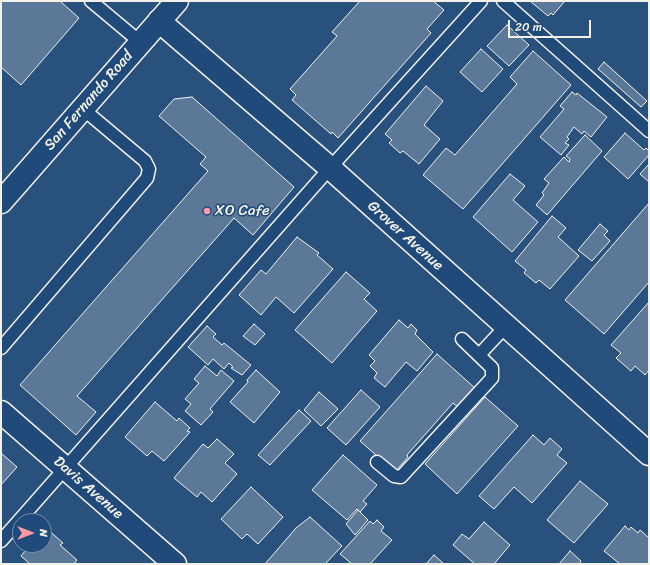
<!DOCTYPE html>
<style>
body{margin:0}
#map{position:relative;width:650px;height:565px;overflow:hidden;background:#28517e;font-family:Sriracha,sans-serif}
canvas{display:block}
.frame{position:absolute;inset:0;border:2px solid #f4f1e8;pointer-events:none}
.north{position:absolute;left:12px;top:513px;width:40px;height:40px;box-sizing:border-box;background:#1f4a7a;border:1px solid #748da6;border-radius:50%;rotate:90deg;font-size:11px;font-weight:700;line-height:16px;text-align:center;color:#f4f1e8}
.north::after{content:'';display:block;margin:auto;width:14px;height:18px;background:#ff9aa2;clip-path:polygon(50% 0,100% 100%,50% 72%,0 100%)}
.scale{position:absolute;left:508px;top:20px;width:83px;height:18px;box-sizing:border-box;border:2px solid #f4f1e8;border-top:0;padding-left:5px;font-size:12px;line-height:14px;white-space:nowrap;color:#f4f1e8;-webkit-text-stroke:3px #1f4a7a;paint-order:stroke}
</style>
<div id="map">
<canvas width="650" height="565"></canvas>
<div class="frame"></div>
<div class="north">N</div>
<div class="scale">20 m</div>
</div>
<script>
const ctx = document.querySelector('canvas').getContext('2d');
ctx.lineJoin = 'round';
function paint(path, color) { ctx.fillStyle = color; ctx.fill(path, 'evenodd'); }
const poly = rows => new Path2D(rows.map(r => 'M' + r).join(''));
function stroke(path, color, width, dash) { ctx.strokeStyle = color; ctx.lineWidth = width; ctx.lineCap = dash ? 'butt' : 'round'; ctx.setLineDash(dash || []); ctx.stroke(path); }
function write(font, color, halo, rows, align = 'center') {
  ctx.font = font + ' Sriracha,sans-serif'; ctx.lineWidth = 3; ctx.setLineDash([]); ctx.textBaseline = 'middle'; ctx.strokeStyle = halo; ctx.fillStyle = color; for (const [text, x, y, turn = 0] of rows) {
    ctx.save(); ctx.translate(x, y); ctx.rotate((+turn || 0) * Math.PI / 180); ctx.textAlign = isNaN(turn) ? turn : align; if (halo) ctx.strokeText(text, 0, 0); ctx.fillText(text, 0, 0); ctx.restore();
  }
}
const building = poly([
 [1,1,60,1,79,18,21,85,1,67,1,1],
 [360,1,433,1,444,10,427,29,431,33,338,138,332,132,331,134,292,100,296,95,290,89,337,36,332,32,360,1],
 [530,1,565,1,553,15,551,13,548,16,530,1],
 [507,25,529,45,509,66,487,46,507,25],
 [481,49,503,69,482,92,460,72,481,49],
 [533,51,571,85,463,209,423,175,446,148,455,155,517,84,510,77,533,51],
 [604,62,647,101,641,107,598,69,604,62],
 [426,86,443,101,424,125,440,139,419,164,403,151,400,153,389,143,392,140,385,134,426,86],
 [572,92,576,95,577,93,607,117,591,137,584,131,582,134,574,127,567,137,569,139,565,143,569,145,561,155,540,137,564,109,560,106,572,92],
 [192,97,294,187,253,235,234,218,77,396,96,412,76,435,20,385,208,171,200,164,206,157,159,116,174,99,192,97],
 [625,133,644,150,646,148,649,151,649,155,628,179,604,157,625,133],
 [585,135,602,151,547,215,536,205,544,195,542,193,549,183,544,179,564,157,569,162,570,159,566,156,585,135],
 [649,164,649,182,640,174,649,164],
 [510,174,525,186,513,200,538,222,512,252,473,217,510,174],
 [649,203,649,282,604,334,565,300,649,203],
 [552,216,566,228,558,237,579,256,550,289,539,280,536,283,524,273,526,270,515,261,552,216],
 [600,224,608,231,604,235,610,241,592,261,578,250,600,224],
 [297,237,319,253,317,255,333,269,294,313,276,297,261,315,239,295,261,270,266,274,297,237],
 [346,272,370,293,364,299,377,311,332,363,295,330,346,272],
 [649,302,649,370,645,375,635,366,631,371,616,358,621,353,611,345,649,302],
 [399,320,408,328,411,324,417,330,415,334,433,352,417,371,406,362,385,387,374,378,377,373,370,366,375,361,369,355,399,320],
 [254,324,265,334,255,345,243,336,254,324],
 [207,326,216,334,213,337,222,345,224,343,251,365,242,375,231,368,233,367,229,363,224,369,213,359,208,365,188,347,207,326],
 [437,354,476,389,459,408,453,403,407,455,408,457,395,472,360,441,437,354],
 [205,366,217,376,221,370,234,381,210,409,213,412,201,425,185,411,191,404,185,399,199,383,194,379,205,366],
 [256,370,280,392,254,423,230,402,248,382,247,380,256,370],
 [361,390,380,407,346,445,327,428,361,390],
 [319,392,338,409,321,426,304,410,319,392],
 [485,397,518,426,457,494,425,464,485,397],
 [155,402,177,421,179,418,190,428,187,431,190,432,164,461,152,451,147,456,125,437,155,402],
 [299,410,311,421,270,465,258,455,299,410],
 [533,435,544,445,550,438,562,449,557,455,567,463,532,503,514,487,494,509,479,496,533,435],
 [217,439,234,454,225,463,237,474,212,502,201,492,197,497,174,478,203,444,208,448,217,439],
 [1,453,17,467,1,485,1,453],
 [343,455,377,485,363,501,367,504,360,512,357,509,347,520,312,490,343,455],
 [580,481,608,504,574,543,547,520,580,481],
 [251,487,283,517,258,544,247,534,242,539,221,519,251,487],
 [358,510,368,520,355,535,346,524,358,510],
 [310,517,342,546,325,564,265,564,296,528,310,517],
 [377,520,384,527,381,531,392,540,370,564,352,564,340,554,370,521,373,524,377,520],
 [484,522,510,545,494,564,475,564,453,545,462,534,469,539,484,522],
 [625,526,629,530,631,527,638,533,640,530,649,538,649,564,620,564,604,551,625,526],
 [45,527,63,543,60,545,77,560,74,564,30,564,21,556,30,545,44,545,45,527],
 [570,551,581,561,579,564,559,564,570,551],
 [434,555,444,564,426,564,434,555]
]);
paint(building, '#5b7899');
stroke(building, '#f4f1e8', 1);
const service = poly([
 [91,1,140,42],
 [503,1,649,131],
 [1,348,147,178,149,169,145,161,83,109],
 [479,355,506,326],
 [377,462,394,476,401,477,492,378,492,368,462,339],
 [1,541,330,168,481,1]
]);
const minor = poly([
 [159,21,330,168,649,454],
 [1,412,175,564]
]);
const primary = poly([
 [1,202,177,1]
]);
stroke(service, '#f4f1e8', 15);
stroke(minor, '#f4f1e8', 25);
stroke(primary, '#f4f1e8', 25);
stroke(service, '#1f4a7a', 12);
stroke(minor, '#1f4a7a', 22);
stroke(primary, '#1f4a7a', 22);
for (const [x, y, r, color] of [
 [207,211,4,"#ff9aa2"]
]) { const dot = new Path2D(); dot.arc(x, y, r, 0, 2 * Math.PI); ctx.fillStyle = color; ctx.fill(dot); stroke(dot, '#1f4a7a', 1.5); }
write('15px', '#f4f1e8', '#1f4a7a', [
 ["San Fernando Road",89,101,-49],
 ["Grover Avenue",405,236,42],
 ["Davis Avenue",88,488,41]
]);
write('15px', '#f4f1e8', '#1f4a7a', [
 ["XO Cafe",215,211]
], 'left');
</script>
